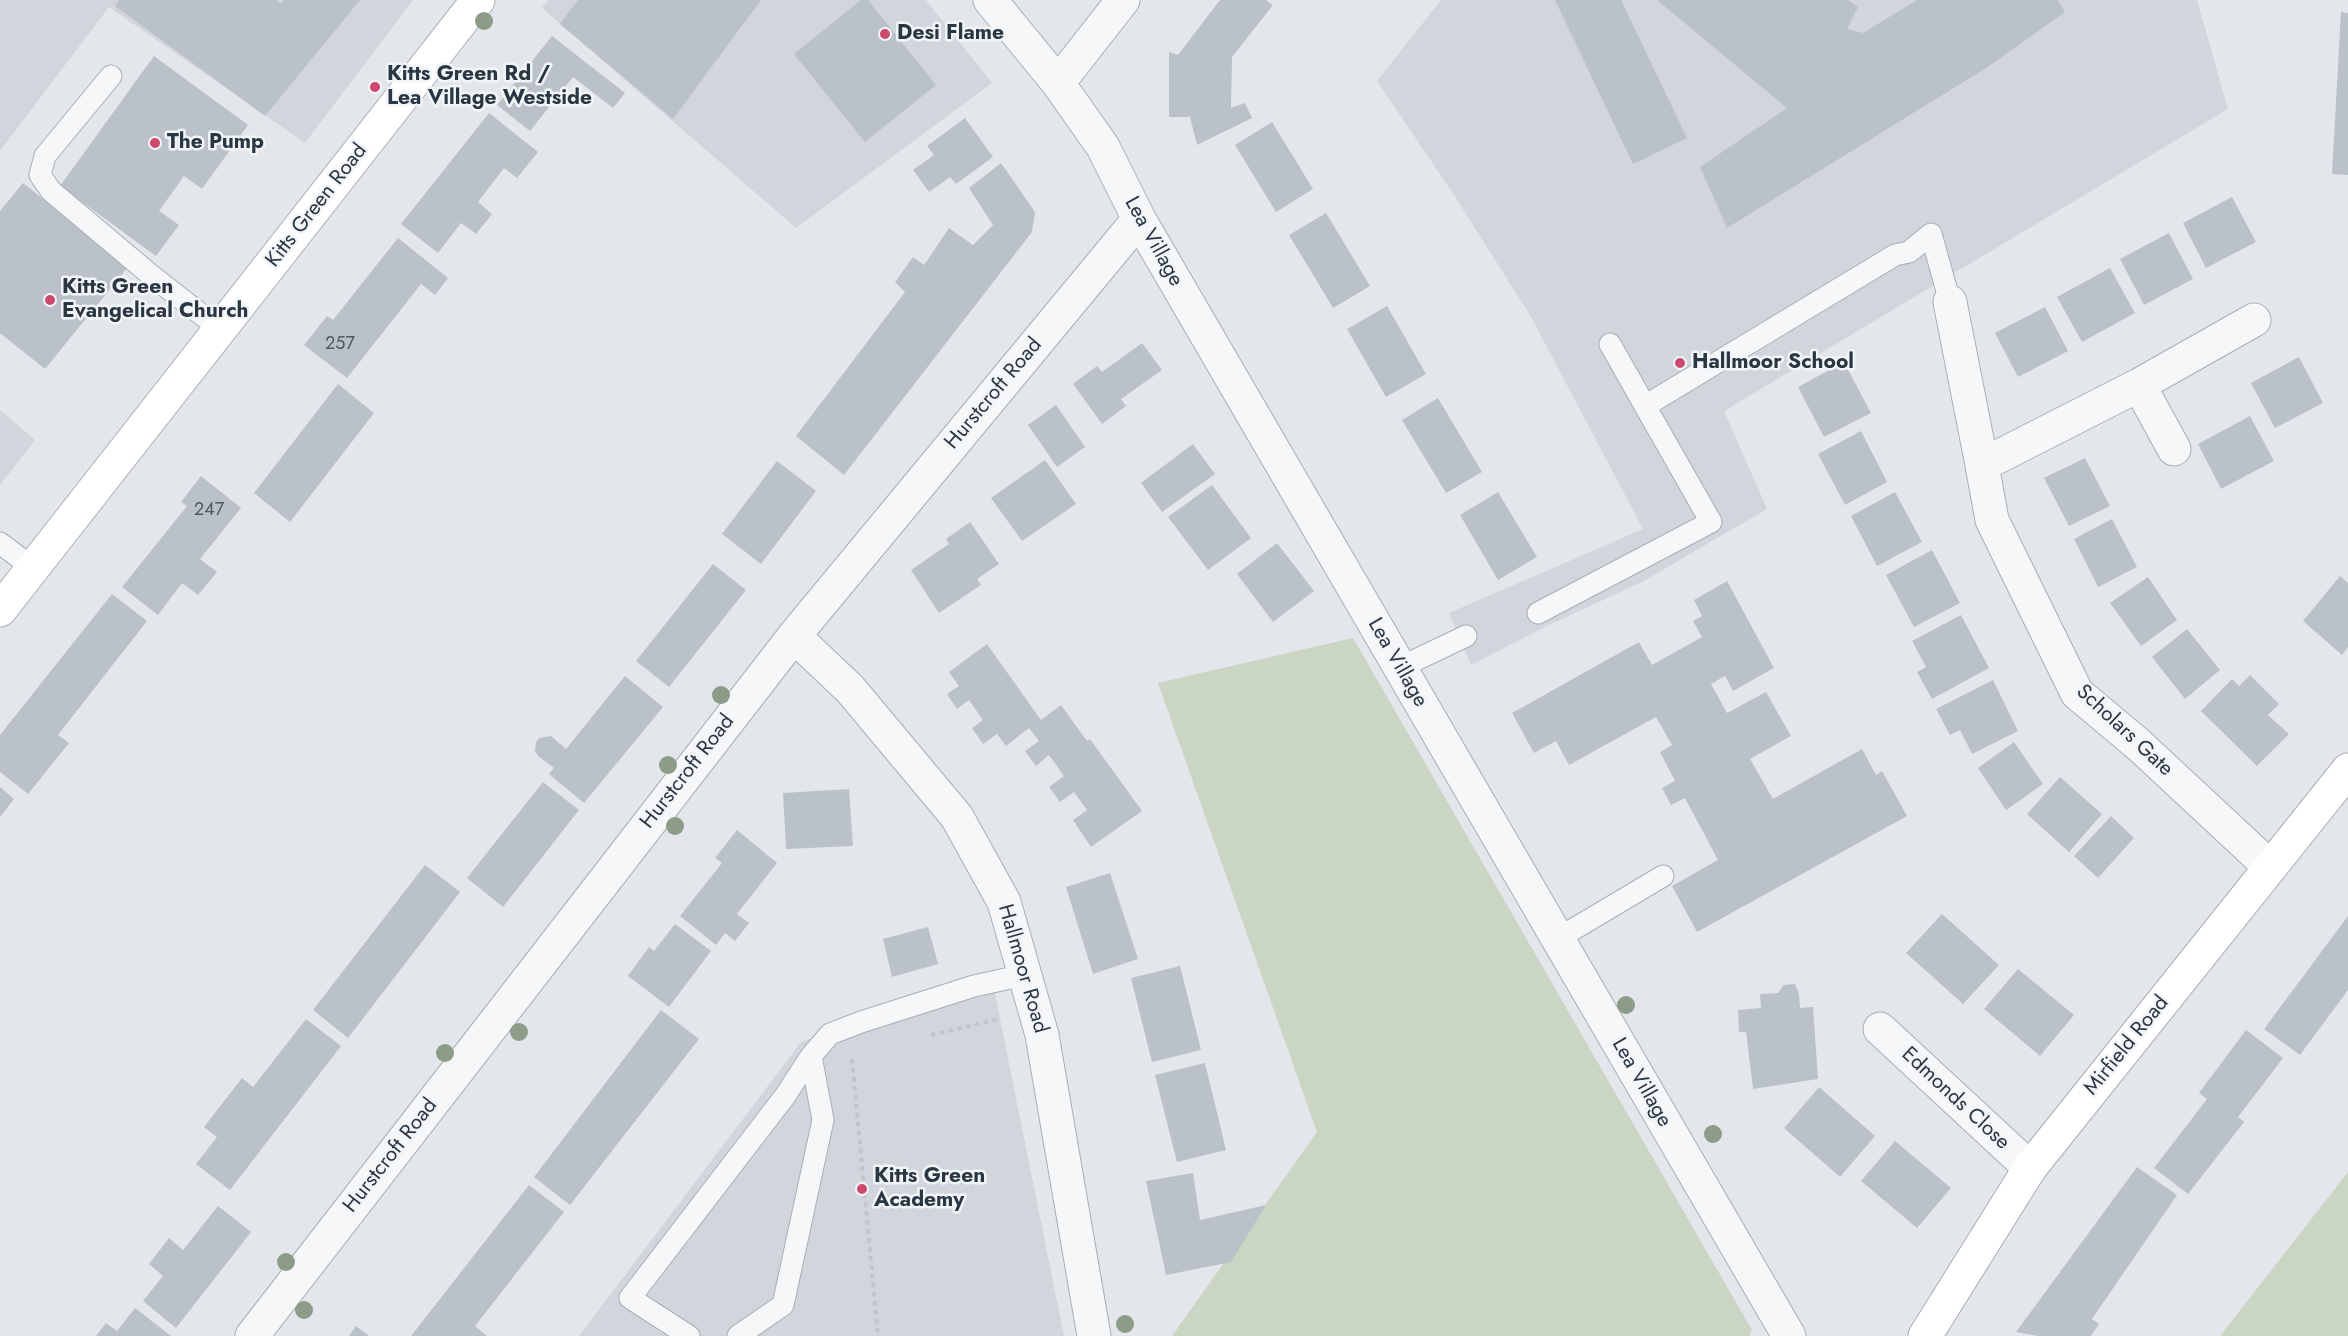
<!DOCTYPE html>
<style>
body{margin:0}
canvas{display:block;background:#e3e7eb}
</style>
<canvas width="2348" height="1336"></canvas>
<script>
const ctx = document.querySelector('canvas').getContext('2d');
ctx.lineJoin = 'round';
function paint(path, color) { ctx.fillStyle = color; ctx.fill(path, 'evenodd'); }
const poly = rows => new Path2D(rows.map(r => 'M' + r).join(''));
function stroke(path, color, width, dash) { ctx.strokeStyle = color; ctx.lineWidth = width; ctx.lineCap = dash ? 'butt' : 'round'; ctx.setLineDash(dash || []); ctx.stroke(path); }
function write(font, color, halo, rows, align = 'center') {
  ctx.font = font + ' Jost,sans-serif'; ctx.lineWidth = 5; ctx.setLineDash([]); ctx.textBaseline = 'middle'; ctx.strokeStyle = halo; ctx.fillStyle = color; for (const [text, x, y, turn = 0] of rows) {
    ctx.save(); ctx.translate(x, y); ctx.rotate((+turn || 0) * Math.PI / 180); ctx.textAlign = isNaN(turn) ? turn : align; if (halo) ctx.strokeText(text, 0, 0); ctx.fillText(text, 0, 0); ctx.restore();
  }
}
paint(poly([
 [0,0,413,0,305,143,109,7,0,151],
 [548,0,926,0,992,83,796,228,542,8],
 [1441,0,2197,0,2228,109,1724,411,1767,509,1642,582,1551,624,1471,665,1449,613,1643,529,1530,315,1452,192,1377,81],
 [0,410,35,440,0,485],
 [991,974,1064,1336,579,1336,801,1042]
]), '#d1d6dd');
paint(poly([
 [1353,638,1752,1330,1749,1336,1172,1336,1317,1132,1158,683],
 [2348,1172,2348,1336,2220,1336]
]), '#cad5c4');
paint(poly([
 [119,0,276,0,281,4,284,0,360,0,265,116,115,6],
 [578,0,761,0,673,119,560,24],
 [861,0,868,0,936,85,865,142,794,54],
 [1220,0,1266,0,1273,5,1232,57,1231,108,1245,103,1252,118,1197,145,1190,117,1169,117,1169,52,1178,55],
 [1555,0,1621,0,1687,138,1633,164],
 [1657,0,1848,0,1858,7,1847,29,1863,33,1917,0,2058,0,2065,12,1986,68,1727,228,1700,167,1787,108],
 [2341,12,2348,13,2348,175,2332,174],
 [552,36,625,93,613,108,573,77,530,131,497,105],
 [154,56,248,125,202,189,184,176,159,211,179,225,156,256,60,186],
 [489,113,538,152,517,178,504,168,478,202,492,214,476,234,461,223,438,253,401,224],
 [965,118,993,157,956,184,950,177,929,192,913,170,934,155,927,146],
 [1272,122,1313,189,1276,212,1235,145],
 [1001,163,1035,212,1032,232,844,475,796,436,905,292,895,282,913,257,924,265,949,228,973,245,993,225,969,188],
 [23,183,128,267,45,369,0,333,0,211],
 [2232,197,2256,242,2206,268,2183,223],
 [1326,213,1370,286,1333,308,1289,235],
 [2169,233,2193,279,2144,305,2120,259],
 [398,238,448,278,435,295,421,284,347,378,304,345,327,316,333,320],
 [2110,268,2135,313,2082,342,2057,297],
 [1387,306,1426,374,1386,397,1347,329],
 [2045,307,2068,351,2018,377,1995,333],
 [1142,343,1162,370,1121,399,1126,406,1102,424,1073,384,1097,366,1102,372],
 [2299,357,2323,403,2275,428,2251,383],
 [1844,362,1871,413,1824,437,1798,387],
 [338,384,374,413,290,522,254,493],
 [1438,398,1482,472,1446,493,1402,420],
 [1056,405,1085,447,1057,467,1028,425],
 [2250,416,2274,461,2221,489,2198,444],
 [1861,431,1887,482,1845,505,1818,454],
 [1193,444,1215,474,1162,512,1141,483],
 [2085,458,2110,506,2069,526,2044,478],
 [1045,460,1076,504,1022,541,991,498],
 [777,461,816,491,761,564,722,534],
 [201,476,241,508,200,559,217,572,198,595,182,583,158,615,122,587,187,506,181,502],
 [1212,485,1251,538,1208,570,1168,517],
 [1498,492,1537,557,1498,580,1460,515],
 [1895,492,1922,542,1877,566,1851,516],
 [2112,519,2137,567,2098,587,2074,539],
 [970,522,999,564,977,579,981,585,939,613,911,570,949,544,946,539],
 [1277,543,1314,591,1273,622,1237,574],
 [1932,550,1960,603,1914,627,1886,575],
 [713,564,746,590,669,687,636,661],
 [2340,576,2348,583,2348,647,2342,655,2303,621],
 [2148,577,2177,620,2141,646,2110,603],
 [1727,581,1774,668,1733,691,1725,676,1711,684,1727,713,1766,692,1791,736,1750,759,1773,799,1862,749,1876,775,1882,771,1907,816,1697,932,1672,886,1718,860,1685,798,1671,805,1662,788,1675,781,1660,752,1672,745,1656,717,1569,765,1556,741,1534,753,1512,713,1639,642,1652,665,1702,637,1693,621,1702,616,1694,600],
 [112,594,147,621,58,735,69,743,28,794,0,772,0,735],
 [1961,615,1989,668,1932,699,1917,672,1926,667,1912,641],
 [2187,629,2220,670,2185,699,2152,657],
 [987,644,1041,720,1061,705,1087,741,1090,739,1142,811,1091,847,1073,820,1087,810,1074,792,1060,802,1049,787,1064,776,1049,755,1036,766,1025,751,1039,741,1029,728,1006,746,997,734,983,744,972,728,983,720,969,700,957,709,947,694,959,686,949,672],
 [2250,675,2279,704,2268,715,2289,734,2257,766,2201,711,2232,679,2239,686],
 [625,676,663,707,584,803,549,774,554,768,538,756,535,751,536,742,539,738,551,736,566,749],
 [1993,680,2018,731,1972,754,1960,730,1950,735,1936,709],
 [2014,742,2043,784,2006,810,1978,768],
 [2060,777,2102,814,2069,852,2027,814],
 [543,782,579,810,503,907,467,878],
 [0,787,14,799,0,817],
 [849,789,853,846,786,849,783,793],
 [2111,816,2134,838,2098,878,2074,856],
 [737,830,777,863,737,914,749,923,735,941,725,933,716,945,680,916,722,863,715,858],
 [425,865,460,892,348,1038,313,1010],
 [1110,873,1138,959,1093,974,1066,887],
 [1942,914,1999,965,1963,1004,1906,953],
 [2348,916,2348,990,2300,1055,2264,1029],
 [675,924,711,951,669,1007,628,976,649,947,654,951],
 [928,927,938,964,892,977,883,939],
 [1180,966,1201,1050,1152,1062,1131,978],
 [2018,969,2074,1015,2040,1056,1984,1009],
 [1795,984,1799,994,1800,1008,1813,1007,1818,1079,1753,1089,1746,1032,1739,1032,1738,1010,1761,1008,1760,994,1778,993,1784,985],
 [661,1010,699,1039,570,1205,534,1177],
 [306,1019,341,1046,230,1190,196,1164,217,1137,204,1127,242,1078,253,1087],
 [2246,1030,2283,1058,2238,1117,2244,1122,2188,1194,2154,1168,2207,1099,2199,1093],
 [1205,1063,1226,1150,1177,1162,1155,1075],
 [1819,1087,1875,1136,1840,1177,1784,1128],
 [1895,1141,1951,1188,1917,1228,1861,1181],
 [2137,1167,2177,1195,2092,1319,2099,1324,2091,1336,2038,1336,2016,1332],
 [1193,1173,1200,1220,1266,1205,1231,1262,1166,1275,1146,1181],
 [529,1185,564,1212,475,1326,487,1336,411,1336],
 [218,1206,251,1232,176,1328,143,1301,163,1276,149,1264,169,1238,183,1250],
 [135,1308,171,1336,96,1336,106,1323,117,1331],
 [356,1326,369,1336,349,1336]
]), '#bac1c8');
const lane = poly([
 [111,76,45,156,40,175,51,191,152,276,220,329],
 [1610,344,1645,406,1895,255,1909,252,1931,234,1950,302],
 [0,543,33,568],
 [1538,613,1711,522,1645,406],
 [1399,668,1466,636],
 [1557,939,1663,876],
 [689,1336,630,1298,785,1096,811,1056,830,1034,861,1022,974,986,1024,975],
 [738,1336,783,1305,823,1120,811,1056]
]);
const street = poly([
 [990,0,1058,83,1103,147,1139,219,1789,1336],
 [1058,83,1123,0],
 [1950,302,1982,465],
 [2254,320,2139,385,1982,465,1992,520,2077,693,2139,745,2270,867],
 [2139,385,2174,449],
 [794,636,850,689,957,817,1004,902,1042,1035,1094,1336],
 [1880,1029,2030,1168],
 [252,1336,794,636,1139,219]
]);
const secondary = poly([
 [0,610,478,0],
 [1925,1336,2030,1168,2348,770]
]);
stroke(lane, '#a8aeb5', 23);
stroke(street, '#a8aeb5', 35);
stroke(secondary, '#a8aeb5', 35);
stroke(poly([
 [931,1035,1000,1019],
 [852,1059,878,1336]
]), '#c0c5ca', 4, [4.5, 4.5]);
stroke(lane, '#f5f7f9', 21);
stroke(street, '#f5f7f9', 33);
stroke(secondary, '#fff', 33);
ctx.fillStyle = '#8c9c89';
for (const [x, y] of [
 [484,21],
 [721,695],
 [668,765],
 [675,826],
 [1626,1005],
 [519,1032],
 [445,1053],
 [1713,1134],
 [286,1262],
 [304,1310],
 [1125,1324]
]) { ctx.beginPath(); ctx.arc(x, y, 9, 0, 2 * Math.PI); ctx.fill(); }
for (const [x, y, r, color] of [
 [885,34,6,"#cd4a6e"],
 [375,87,6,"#cd4a6e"],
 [155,143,6,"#cd4a6e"],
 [50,300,6,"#cd4a6e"],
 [1680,363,6,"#cd4a6e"],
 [862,1189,6,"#cd4a6e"]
]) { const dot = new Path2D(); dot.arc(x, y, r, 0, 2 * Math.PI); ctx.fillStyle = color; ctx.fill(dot); stroke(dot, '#f2f5f8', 2); }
write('18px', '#4f5964', null, [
 ["257",340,345],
 ["247",209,511]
]);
write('bold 21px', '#2b3643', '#f2f5f8', [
 ["Desi Flame",897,34],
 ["Kitts Green Rd /",387,75],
 ["Lea Village Westside",387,99],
 ["The Pump",167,143],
 ["Kitts Green",62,288],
 ["Evangelical Church",62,312],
 ["Hallmoor School",1692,363],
 ["Kitts Green",874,1177],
 ["Academy",874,1201]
], 'left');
write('21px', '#2b3643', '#f2f5f8', [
 ["Kitts Green Road",317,206,-52],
 ["Lea Village",1153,242,61],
 ["Hurstcroft Road",994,394,-50],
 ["Lea Village",1397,663,60],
 ["Scholars Gate",2124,731,43],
 ["Hurstcroft Road",688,772,-52],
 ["Hallmoor Road",1022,969,74],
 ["Mirfield Road",2127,1046,-51],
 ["Lea Village",1641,1083,60],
 ["Edmonds Close",1955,1099,43],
 ["Hurstcroft Road",391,1156,-52]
]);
</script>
